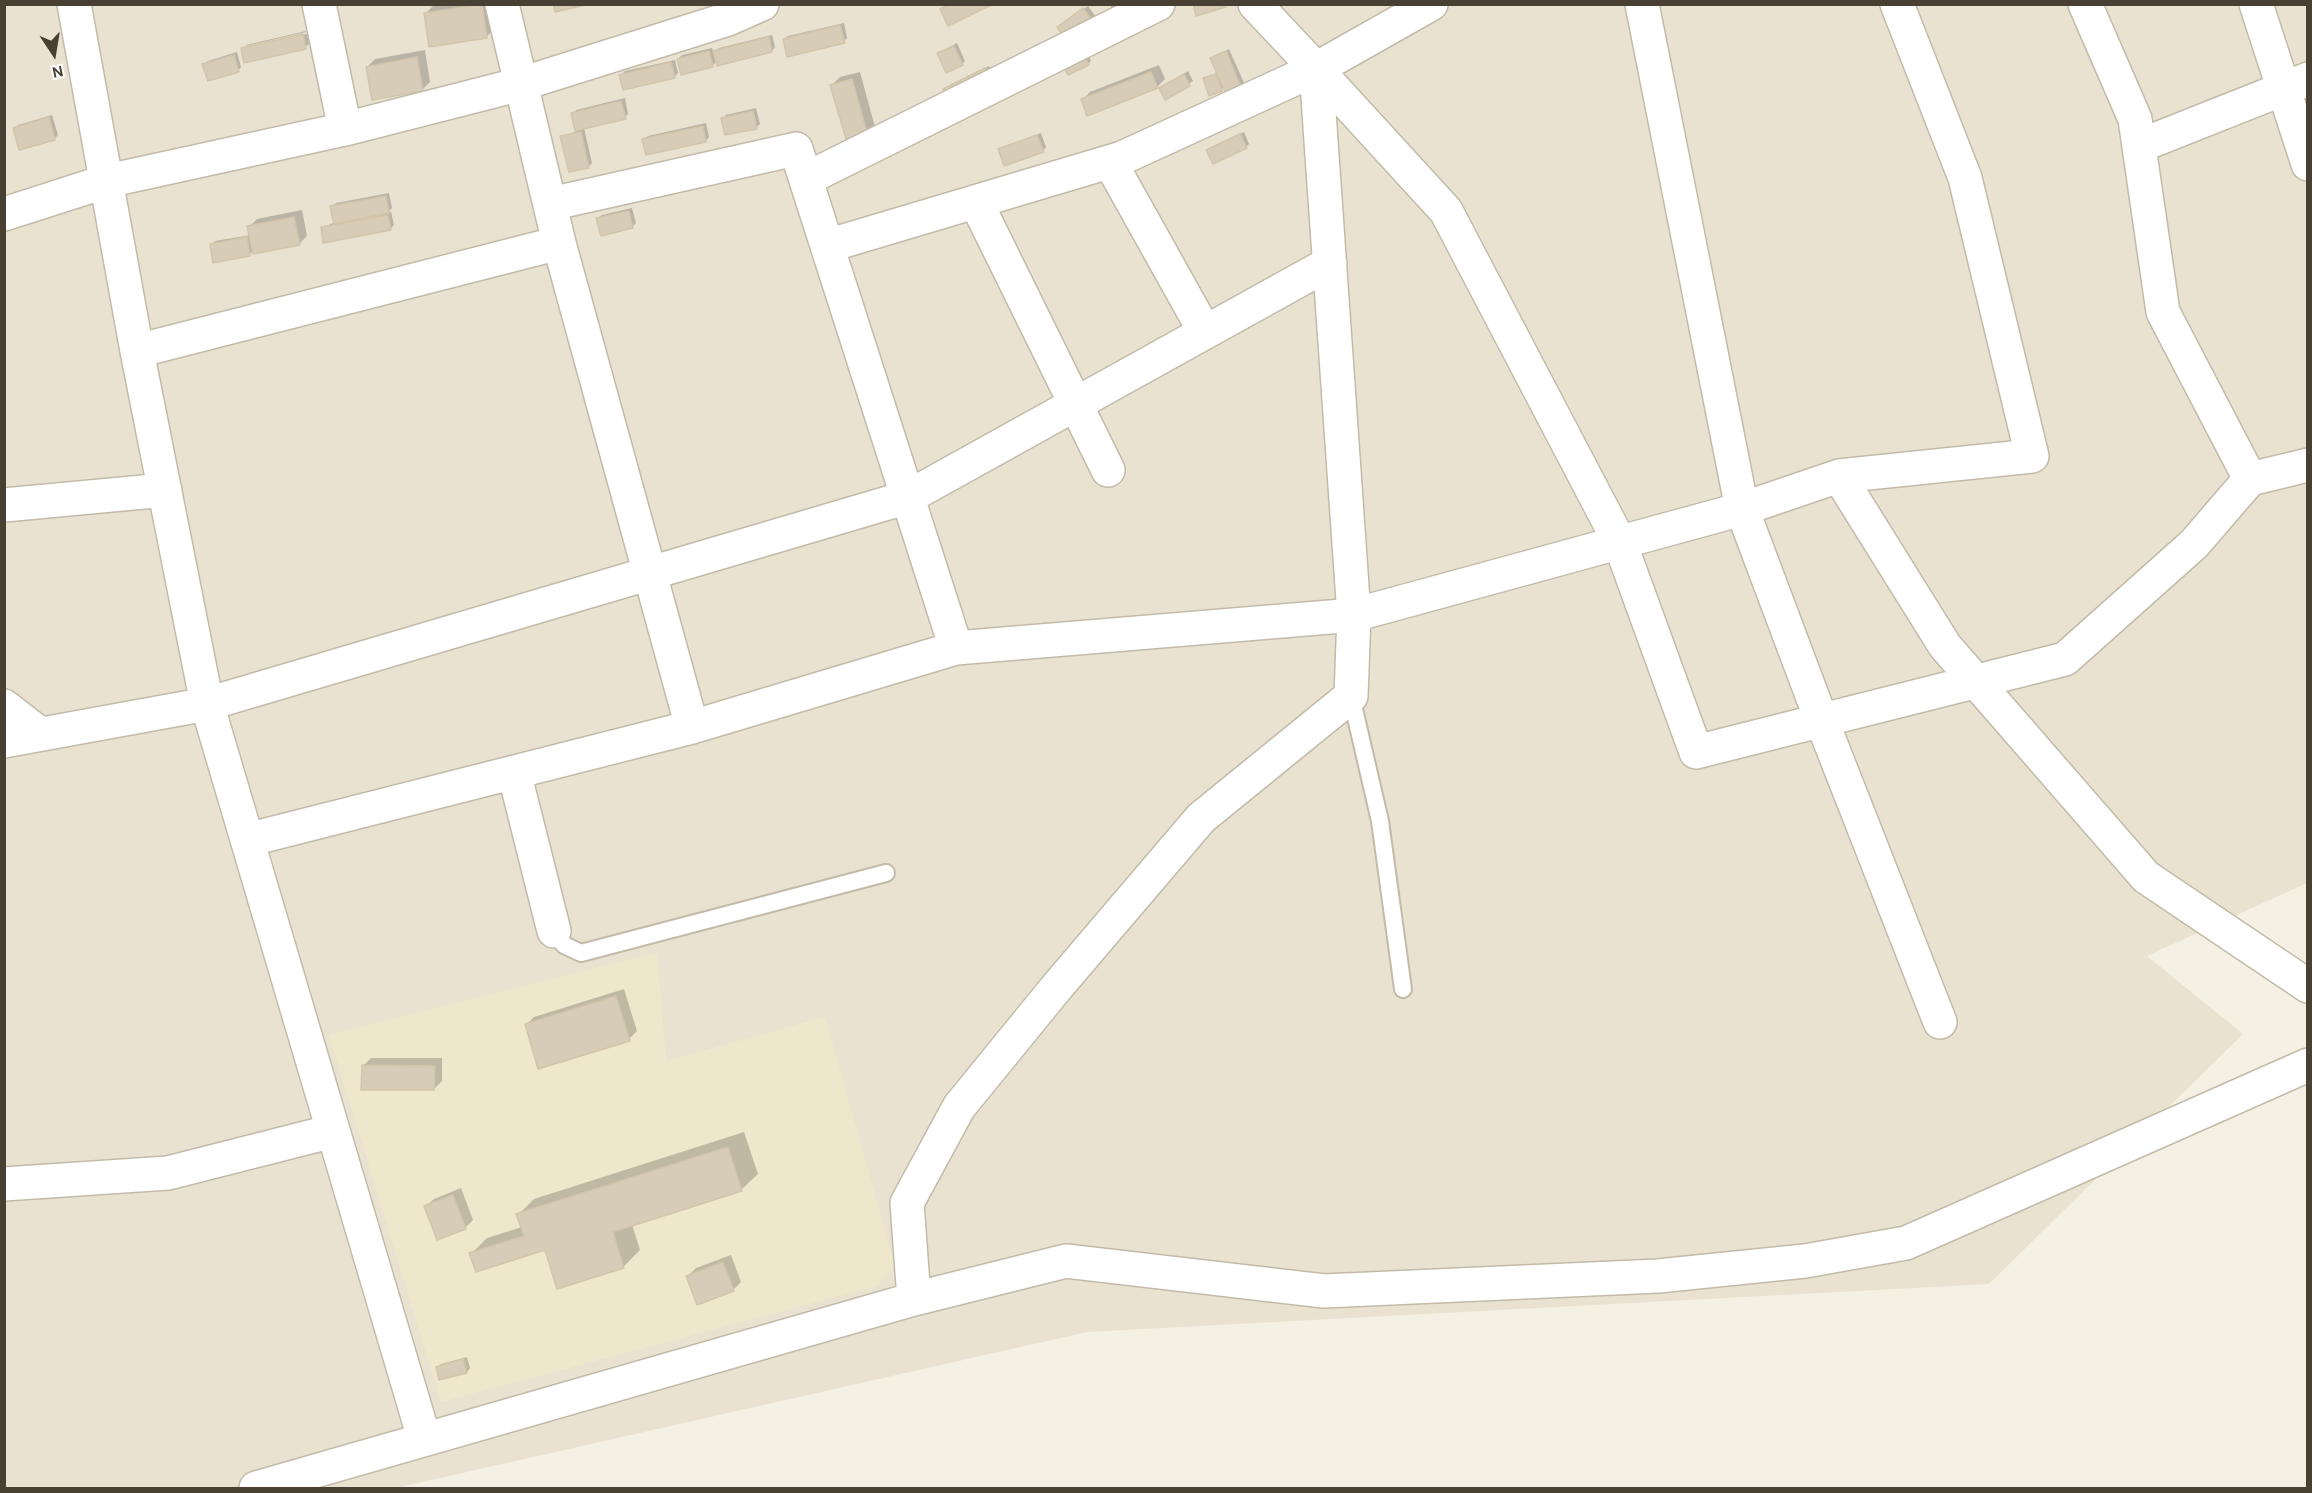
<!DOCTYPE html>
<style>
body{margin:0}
#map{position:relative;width:2312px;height:1493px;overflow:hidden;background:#f4f0e4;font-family:Karla,sans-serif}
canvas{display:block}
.frame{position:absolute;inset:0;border:6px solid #474033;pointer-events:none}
.north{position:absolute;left:24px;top:24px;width:60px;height:60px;-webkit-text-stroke:4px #fff;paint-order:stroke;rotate:168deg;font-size:16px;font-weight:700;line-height:24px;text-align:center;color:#474033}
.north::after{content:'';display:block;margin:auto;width:21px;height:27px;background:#474033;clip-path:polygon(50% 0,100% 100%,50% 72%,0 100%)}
</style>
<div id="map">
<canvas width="2312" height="1493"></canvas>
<div class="frame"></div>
<div class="north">N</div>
</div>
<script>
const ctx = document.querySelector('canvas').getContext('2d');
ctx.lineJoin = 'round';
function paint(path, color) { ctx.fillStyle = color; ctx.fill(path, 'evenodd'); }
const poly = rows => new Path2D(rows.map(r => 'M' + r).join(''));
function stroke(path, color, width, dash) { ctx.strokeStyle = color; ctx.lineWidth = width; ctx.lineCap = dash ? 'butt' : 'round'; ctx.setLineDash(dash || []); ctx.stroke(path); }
paint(poly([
 [5,5,2307,5,2307,883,2147,956,2243,1034,1989,1284,1087,1332,396,1488,5,1488]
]), '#e9e2d1');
paint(poly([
 [657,953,666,1061,825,1017,895,1266,877,1286,441,1402,329,1035]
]), '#efe7cc');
paint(poly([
 [440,4,491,4,494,29,486,37,426,13,434,5],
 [1110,4,1147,4,1113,15],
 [1088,6,1099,21,1062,24],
 [844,23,847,38,844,41,784,40,788,36],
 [306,31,306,32,246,46,246,45],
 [307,34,309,44,305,47,245,61,242,49,245,47,245,49],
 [772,35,775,47,772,51,717,61,712,66,678,59,682,55,712,48,714,53,719,48],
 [957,43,965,61,962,64,939,53],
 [1083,45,1091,61,1088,64,1061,57],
 [1229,49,1249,94,1224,86,1221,90,1204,79,1218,72,1212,59],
 [425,50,430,82,422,90,367,67,375,59],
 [237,52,241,67,238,71,204,64,208,61],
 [675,60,678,73,674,77,621,75,625,71],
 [1159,65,1165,79,1157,87,1082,100,1090,92],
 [989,66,996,79,945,89,949,86],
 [1188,71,1193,81,1166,98,1160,88],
 [860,72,875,127,867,135,832,85,840,77],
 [625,98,628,114,625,117,584,128,592,163,588,167,562,137,577,131,573,114,576,110],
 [756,108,760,124,756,128,723,118,726,115],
 [52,115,58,135,55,138,14,128,18,125],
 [706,123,709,137,706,141,644,139,648,136],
 [1244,132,1249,144,1246,147,1208,150],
 [1041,133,1046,147,1043,151,1000,149],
 [389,193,392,208,387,213,391,212,394,225,390,229,322,228,335,222,332,206,336,203],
 [632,208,636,223,632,227,598,218,602,215],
 [302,210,307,236,299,244,254,250,249,255,212,245,215,241,251,235,249,227,257,219],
 [624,989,637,1031,629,1039,526,1025,534,1017],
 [371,1058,442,1058,442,1081,434,1089,363,1066],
 [744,1132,758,1174,741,1190,632,1224,640,1250,624,1266,558,1288,546,1248,471,1254,487,1238,522,1227,518,1215,534,1199],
 [461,1188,473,1220,466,1227,438,1238,426,1206,434,1199],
 [731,1255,741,1282,733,1290,688,1276,696,1268],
 [467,1357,470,1368,467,1372,437,1367,441,1364]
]), '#0003');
const building = poly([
 [482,4,487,38,429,47,424,13,482,4],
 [553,4,589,4,555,12,553,4],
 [950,4,993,4,948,26,940,9,950,4],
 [1193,4,1225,4,1226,7,1196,16,1193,4],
 [1083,8,1096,26,1069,45,1057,27,1083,8],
 [840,25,845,43,787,57,783,39,840,25],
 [303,34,306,49,244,63,241,48,303,34],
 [769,37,772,52,717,66,713,51,769,37],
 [954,46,963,65,946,73,937,53,954,46],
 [1080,47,1089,65,1068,75,1059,57,1080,47],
 [709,51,713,67,681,75,677,59,709,51],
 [1226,51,1246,99,1231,105,1210,58,1226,51],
 [234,55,239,72,208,81,202,64,234,55],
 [417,57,423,91,372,100,366,67,417,57],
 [671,62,675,78,623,90,619,75,671,62],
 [985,68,993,84,951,104,943,89,985,68],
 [1151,72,1158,88,1087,116,1081,99,1151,72],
 [1184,74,1190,86,1165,100,1159,88,1184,74],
 [1216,74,1222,91,1209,96,1203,78,1216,74],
 [852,79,868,136,847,142,830,85,852,79],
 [621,101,626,119,575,131,571,113,621,101],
 [753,111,757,129,725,135,721,118,753,111],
 [49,117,55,140,19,150,13,128,49,117],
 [703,126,706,142,646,155,642,139,703,126],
 [581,132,589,168,569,172,560,136,581,132],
 [1240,134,1247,148,1213,164,1206,150,1240,134],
 [1037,135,1044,152,1004,166,998,149,1037,135],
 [386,196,389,213,334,224,330,206,386,196],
 [629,211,633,228,601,236,596,218,629,211],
 [388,215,391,230,323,243,321,227,388,215],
 [294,217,300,245,253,254,247,226,294,217],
 [247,237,250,256,213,263,210,244,247,237],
 [616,996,630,1041,538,1069,525,1024,616,996],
 [362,1065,435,1066,434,1090,361,1090,362,1065],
 [728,1147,742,1191,613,1232,624,1268,557,1289,545,1250,476,1272,469,1253,524,1236,516,1214,728,1147],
 [453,1195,466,1229,437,1240,424,1206,453,1195],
 [723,1262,734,1291,697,1305,686,1276,723,1262],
 [463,1359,467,1373,439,1380,436,1367,463,1359]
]);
paint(building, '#d7ccb8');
stroke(building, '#d2c5aa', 1.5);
const service = poly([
 [1351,696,1380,821,1403,989],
 [554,931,564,945,581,953,886,873]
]);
const minor = poly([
 [74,4,137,351,207,704,424,1438],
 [319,4,345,129],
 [502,4,559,243,692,727],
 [1642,4,1742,509,1816,706,1940,1022],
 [2085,4,2135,119,2163,312,2250,479],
 [2256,4,2308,164],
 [1316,69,1446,211,1620,543,1696,752,2065,659,2194,544,2250,479,2308,465],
 [2139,146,2308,79],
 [1110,162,1205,332],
 [806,179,1158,4],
 [976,202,1108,470],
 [550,204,796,149,956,648],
 [4,214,107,181,345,129,521,84,728,19,762,4],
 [827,246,1122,158,1316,69,1431,4],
 [137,351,559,243],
 [1839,476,2032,456,1965,178,1897,4],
 [4,505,165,490],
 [4,706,40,734],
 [4,741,207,704,908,497,1330,263],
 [514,772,554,931],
 [247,840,692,727,956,648,1354,615,1742,509,1839,476,1945,646,2146,877,2308,986],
 [4,1184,168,1173,333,1131],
 [914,1299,907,1203,959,1107,1056,988,1201,818,1351,696,1354,615,1316,69,1255,4],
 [256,1488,914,1299,1066,1261,1324,1291,1658,1276,1805,1261,1906,1243,2308,1065]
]);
stroke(service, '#c3bba8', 20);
stroke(minor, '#c3bba8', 36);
stroke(service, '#fff', 16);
stroke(minor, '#fff', 33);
</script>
